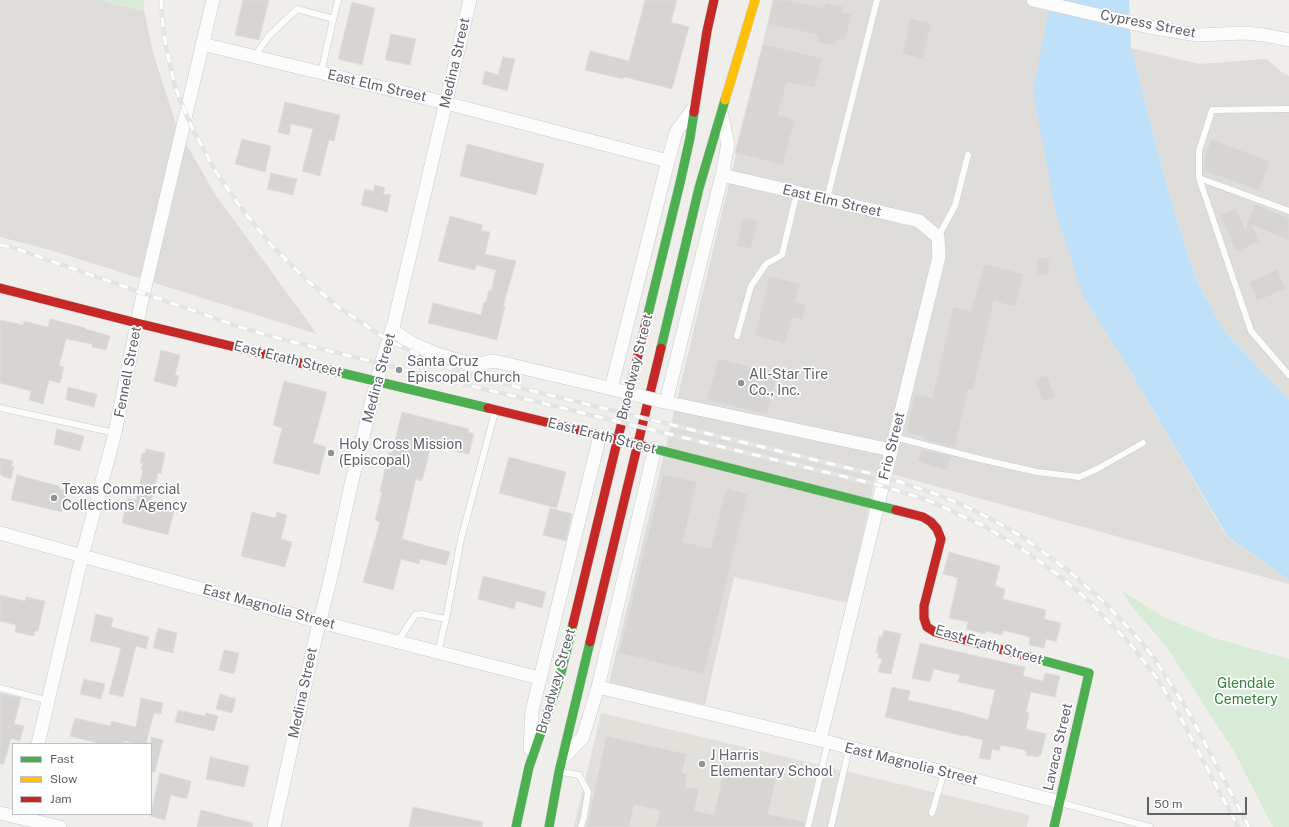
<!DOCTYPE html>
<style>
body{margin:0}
#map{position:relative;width:1289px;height:827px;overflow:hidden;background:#efeeea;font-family:"Public Sans",sans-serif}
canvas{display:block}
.legend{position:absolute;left:12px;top:743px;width:140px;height:72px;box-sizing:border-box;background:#fff;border:1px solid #bfc1c3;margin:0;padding:5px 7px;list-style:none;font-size:12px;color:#5f6368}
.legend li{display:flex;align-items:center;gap:8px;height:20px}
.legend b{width:20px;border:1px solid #bfc1c3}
.scale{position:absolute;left:1147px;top:797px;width:100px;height:18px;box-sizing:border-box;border:2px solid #5f6368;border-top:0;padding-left:5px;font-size:12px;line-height:14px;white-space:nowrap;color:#5f6368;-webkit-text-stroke:3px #fff;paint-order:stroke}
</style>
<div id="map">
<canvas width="1289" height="827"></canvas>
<ul class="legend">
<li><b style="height:5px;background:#4caf50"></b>Fast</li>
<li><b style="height:5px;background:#ffc107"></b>Slow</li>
<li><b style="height:5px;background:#c62828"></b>Jam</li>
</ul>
<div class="scale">50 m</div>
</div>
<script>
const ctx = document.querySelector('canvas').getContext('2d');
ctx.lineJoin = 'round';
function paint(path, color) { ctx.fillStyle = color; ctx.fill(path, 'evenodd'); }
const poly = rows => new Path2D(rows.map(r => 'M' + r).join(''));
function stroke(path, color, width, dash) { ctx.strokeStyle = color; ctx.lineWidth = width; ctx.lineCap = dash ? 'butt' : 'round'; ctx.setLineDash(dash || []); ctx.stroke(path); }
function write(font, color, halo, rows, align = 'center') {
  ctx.font = font + ' "Public Sans",sans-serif'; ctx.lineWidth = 3.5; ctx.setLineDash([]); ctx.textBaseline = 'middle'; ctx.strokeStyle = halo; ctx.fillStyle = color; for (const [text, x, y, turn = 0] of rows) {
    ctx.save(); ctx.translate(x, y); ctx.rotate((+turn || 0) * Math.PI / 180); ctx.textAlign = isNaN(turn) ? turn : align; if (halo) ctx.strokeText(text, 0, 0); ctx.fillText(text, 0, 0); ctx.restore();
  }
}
paint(poly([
 [0,0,108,0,109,3,144,11,154,56,178,130,215,194,317,334,50,250,0,237],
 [773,0,1051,0,1083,296,1129,369,1226,536,1289,580,1289,584,877,470,848,603,734,577,705,705,609,683],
 [1131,48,1199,64,1267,59,1280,71,1289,76,1289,399,1223,330,1195,277,1171,201]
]), '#dfddda');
paint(poly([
 [601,713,1030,815,1027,827,574,827]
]), '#e2e0da');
paint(poly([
 [98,0,144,0,144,11,109,3],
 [1121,590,1163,617,1217,639,1289,659,1289,827,1273,827,1235,753,1166,646,1133,608]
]), '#d8ebd6');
paint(poly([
 [1051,0,1129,0,1131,48,1171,201,1195,277,1223,330,1289,399,1289,580,1227,536,1129,369,1083,296,1055,210,1033,91]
]), '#bfe0f9');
const building = poly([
 [243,0,269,0,259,40,235,35,243,0],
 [645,0,677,0,671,22,689,27,672,89,624,77,623,79,585,70,590,51,629,61,645,0],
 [773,0,789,0,824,8,825,3,844,7,843,12,852,14,845,41,837,39,835,46,817,42,818,35,768,24,773,0],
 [352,2,375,8,362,65,338,59,352,2],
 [910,18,931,23,923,59,902,54,910,18],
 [391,34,416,39,410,65,385,60,391,34],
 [763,44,822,58,815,88,787,82,778,115,795,120,783,165,735,153,763,44],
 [503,57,515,59,507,91,482,84,485,71,498,75,503,57],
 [285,102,340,115,334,141,329,140,320,176,302,171,313,129,291,124,289,135,278,132,285,102],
 [242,139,271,146,265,172,235,164,242,139],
 [1211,139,1270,161,1259,191,1204,171,1204,159,1211,139],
 [467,144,544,164,536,195,460,176,467,144],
 [271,173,297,179,293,195,267,189,271,173],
 [375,185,385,188,383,194,391,195,387,212,361,205,365,189,373,191,375,185],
 [1255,204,1289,218,1289,241,1252,225,1259,242,1236,252,1220,215,1236,208,1245,229,1255,204],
 [450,216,483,225,481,230,490,232,485,254,516,261,503,306,505,306,497,340,428,323,433,303,481,315,484,302,486,302,489,290,491,291,496,270,476,265,475,270,438,261,450,216],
 [743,217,758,220,751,249,736,246,743,217],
 [1037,257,1049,257,1049,275,1037,275,1037,257],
 [984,264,1024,274,1015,307,994,301,973,391,968,390,955,448,924,440,925,437,906,433,914,394,932,398,953,307,971,311,984,264],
 [1277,269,1286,289,1257,301,1249,282,1277,269],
 [769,276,800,284,795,302,806,304,803,320,792,318,785,344,755,336,769,276],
 [50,319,86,328,85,329,89,330,110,336,106,350,92,347,92,344,66,339,59,366,64,367,60,383,49,380,43,404,29,400,31,391,0,383,0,320,23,325,24,321,48,327,50,319],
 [161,350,180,355,175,375,179,376,176,387,154,381,161,350],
 [718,358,778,374,767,415,707,400,718,358],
 [1047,375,1055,398,1043,402,1035,380,1047,375],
 [284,381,327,392,313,443,326,447,319,475,273,463,282,428,273,425,284,381],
 [68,387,97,394,94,407,66,400,68,387],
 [402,412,469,429,468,432,474,434,469,454,431,446,422,481,416,479,402,539,450,552,446,565,420,559,419,564,401,559,393,590,363,582,380,522,375,520,382,492,380,491,389,452,392,453,402,412],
 [57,429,84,436,80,451,54,444,57,429],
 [146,449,165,453,161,474,158,473,151,501,175,507,168,535,122,523,128,498,136,500,143,470,141,469,143,463,140,463,142,453,145,453,146,449],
 [921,449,952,456,947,471,917,461,921,449],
 [509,457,566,472,557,508,499,493,509,457],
 [0,458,13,461,11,467,14,467,11,479,2,476,2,475,0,474,0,458],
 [663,474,697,482,683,542,711,548,726,488,748,494,704,674,619,653,663,474],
 [17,475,59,486,59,489,67,490,62,512,11,500,17,475],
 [550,508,572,514,566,541,543,535,550,508],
 [252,512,275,518,277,512,287,515,281,539,292,542,285,567,241,556,252,512],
 [949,552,1000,566,995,586,1005,589,1003,599,1046,610,1044,619,1061,623,1056,642,1046,639,1044,648,1029,645,1030,637,1006,631,1003,631,1002,635,986,631,985,634,966,629,968,622,949,618,958,578,943,574,949,552],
 [483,576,546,592,542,608,516,601,514,609,478,599,483,576],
 [0,595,25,601,26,597,45,601,38,631,35,631,34,636,15,632,16,625,0,621,0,595],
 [96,614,113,618,111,627,149,637,146,649,136,646,123,697,109,694,121,648,90,641,96,614],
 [158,628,177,633,173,653,153,648,158,628],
 [884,630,901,634,891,674,878,672,882,659,878,658,879,653,876,653,879,636,882,637,884,630],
 [920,643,1025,667,1023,676,1043,681,1045,673,1060,676,1055,697,1031,692,1026,712,1029,713,1026,729,1046,734,1041,755,1039,755,1038,757,1026,755,1027,752,1025,751,1025,750,1001,745,999,751,992,749,990,760,979,758,983,740,963,735,963,736,885,717,892,687,910,691,908,700,961,712,988,720,995,690,958,682,960,675,934,669,930,682,912,678,920,643],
 [224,650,239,653,234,674,219,670,224,650],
 [84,679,105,684,101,699,80,694,84,679],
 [0,693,21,698,14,724,24,726,20,741,11,738,4,764,0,764,0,693],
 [220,694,236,699,232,713,216,709,220,694],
 [141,698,163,703,161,714,154,713,146,744,136,744,124,741,124,744,102,744,70,736,75,718,110,726,112,721,136,727,141,698],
 [178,710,205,716,206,713,218,716,214,731,175,722,178,710],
 [606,736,686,754,682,773,687,774,685,787,699,789,694,811,714,815,725,765,776,776,768,814,805,822,804,827,656,827,660,810,634,805,629,827,587,827,606,736],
 [151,737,163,740,155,772,151,772,151,737],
 [210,757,249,766,244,787,206,779,210,757],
 [160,773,191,781,187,799,171,795,165,820,150,816,160,773],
 [413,807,483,822,482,827,409,827,413,807],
 [201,810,253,823,252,827,197,827,201,810]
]);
paint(building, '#d6d5d3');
stroke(building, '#deddd9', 1);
const lane = poly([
 [333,20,338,0],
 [254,57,269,36,297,9,330,18,333,20,321,73],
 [1289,109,1212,110,1199,151,1199,178,1289,211],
 [1199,178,1251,331,1289,375],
 [827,199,877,0],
 [938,237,955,206,968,155],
 [737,336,751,286,766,264,782,255,797,192],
 [0,408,115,433],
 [894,437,980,459,1037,472,1079,477,1097,469,1143,443],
 [398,641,415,615,422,614,446,619],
 [438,652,446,619,461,539,495,412],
 [0,688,49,701],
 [562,772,579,775,588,792,584,817,581,827],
 [1061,803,1150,827],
 [932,813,944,772],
 [808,827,828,742],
 [831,827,849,748]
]);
const street = poly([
 [1033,0,1149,27,1198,35,1245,33,1264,35,1289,40],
 [202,44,446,103,668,161],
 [722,175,919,221,938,237,939,257,820,740],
 [392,330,413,344,440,355,473,365,494,361,617,390],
 [611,389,668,161,676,132,693,109],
 [660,401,891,450],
 [666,402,722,175,728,144,722,116],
 [0,533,320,622,539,678],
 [598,687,820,740,1060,802],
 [38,744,82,556,115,433,141,304,213,0],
 [530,749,532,711,600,435],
 [564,757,583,737,598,687,655,448],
 [0,813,60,827],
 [274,827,316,636,330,581,351,485,381,364,394,323,470,0]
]);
const fast = poly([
 [647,318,680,183,690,138,694,112],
 [661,348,699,188,725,100],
 [300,363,488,408],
 [647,447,896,510],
 [1022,655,1089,673,1054,827],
 [516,827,529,767,560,677,573,624],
 [549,827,559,772,590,642]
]);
const slow = poly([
 [725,100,755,0]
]);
const jam = poly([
 [694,112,707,31,714,0],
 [0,288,137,323,300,363],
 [488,408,607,437],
 [896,510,923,517,931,522,937,529,941,539,924,606,924,618,927,627,935,632,1022,655],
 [573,624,647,318],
 [590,642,661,348]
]);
stroke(lane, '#cbcccc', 7);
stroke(street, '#cbcccc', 14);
stroke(fast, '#cacacb', 10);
stroke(slow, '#cacacb', 10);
stroke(jam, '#cacacb', 10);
stroke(lane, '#fdfcfc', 6);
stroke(street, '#fdfcfc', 13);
stroke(fast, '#4caf50', 9);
stroke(slow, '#ffc107', 9);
stroke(jam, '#c62828', 9);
const rail = poly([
 [161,0,163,26,166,47,175,86,180,100,193,130,216,172,241,208,272,246,308,281,338,307,388,340,438,364,461,372,484,379,885,477,936,494,965,506,993,520,1024,538,1070,572,1105,603,1137,637,1154,658,1188,711,1249,827],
 [0,245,11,247,240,327,281,339,407,370],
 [402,369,883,486,930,501,984,526,1022,549,1057,574,1089,601,1132,646,1156,677,1175,707,1238,827]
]);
stroke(rail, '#e4e4e4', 4.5);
stroke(rail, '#fff', 3, [9]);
const streetBridge = poly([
 [617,390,660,401]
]);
const jamBridge = poly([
 [607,437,647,447]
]);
stroke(streetBridge, '#cbcccc', 14, []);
stroke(jamBridge, '#cacacb', 10, []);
stroke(streetBridge, '#fdfcfc', 13);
stroke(jamBridge, '#c62828', 9);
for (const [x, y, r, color] of [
 [399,370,4,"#919496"],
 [741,383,4,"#919496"],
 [331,453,4,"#919496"],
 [54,498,4,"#919496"],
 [702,764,4,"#919496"]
]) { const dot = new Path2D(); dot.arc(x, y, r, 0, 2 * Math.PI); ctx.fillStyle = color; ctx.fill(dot); stroke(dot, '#fff', 1.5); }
write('14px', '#5f6368', '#fff', [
 ["Cypress Street",1148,24,11],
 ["Medina Street",455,63,-77],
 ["East Elm Street",377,86,13],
 ["East Elm Street",832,201,13],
 ["East Erath Street",288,359,14],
 ["Broadway Street",635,367,-76],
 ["Fennell Street",128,372,-79],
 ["Medina Street",379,378,-75],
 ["East Erath Street",602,436,14],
 ["Frio Street",892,446,-76],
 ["East Magnolia Street",269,607,15],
 ["East Erath Street",989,645,16],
 ["Broadway Street",556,681,-74],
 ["Medina Street",303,693,-78],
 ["Lavaca Street",1058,747,-77],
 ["East Magnolia Street",911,764,14]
]);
write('14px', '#5f6368', '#fff', [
 ["Santa Cruz",407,362],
 ["Episcopal Church",407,378],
 ["All-Star Tire",749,375],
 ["Co., Inc.",749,391],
 ["Holy Cross Mission",339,445],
 ["(Episcopal)",339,461],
 ["Texas Commercial",62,490],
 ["Collections Agency",62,506],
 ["J Harris",710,756],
 ["Elementary School",710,772]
], 'left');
write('14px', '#348238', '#fff', [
 ["Glendale",1246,684],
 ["Cemetery",1246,700]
]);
</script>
